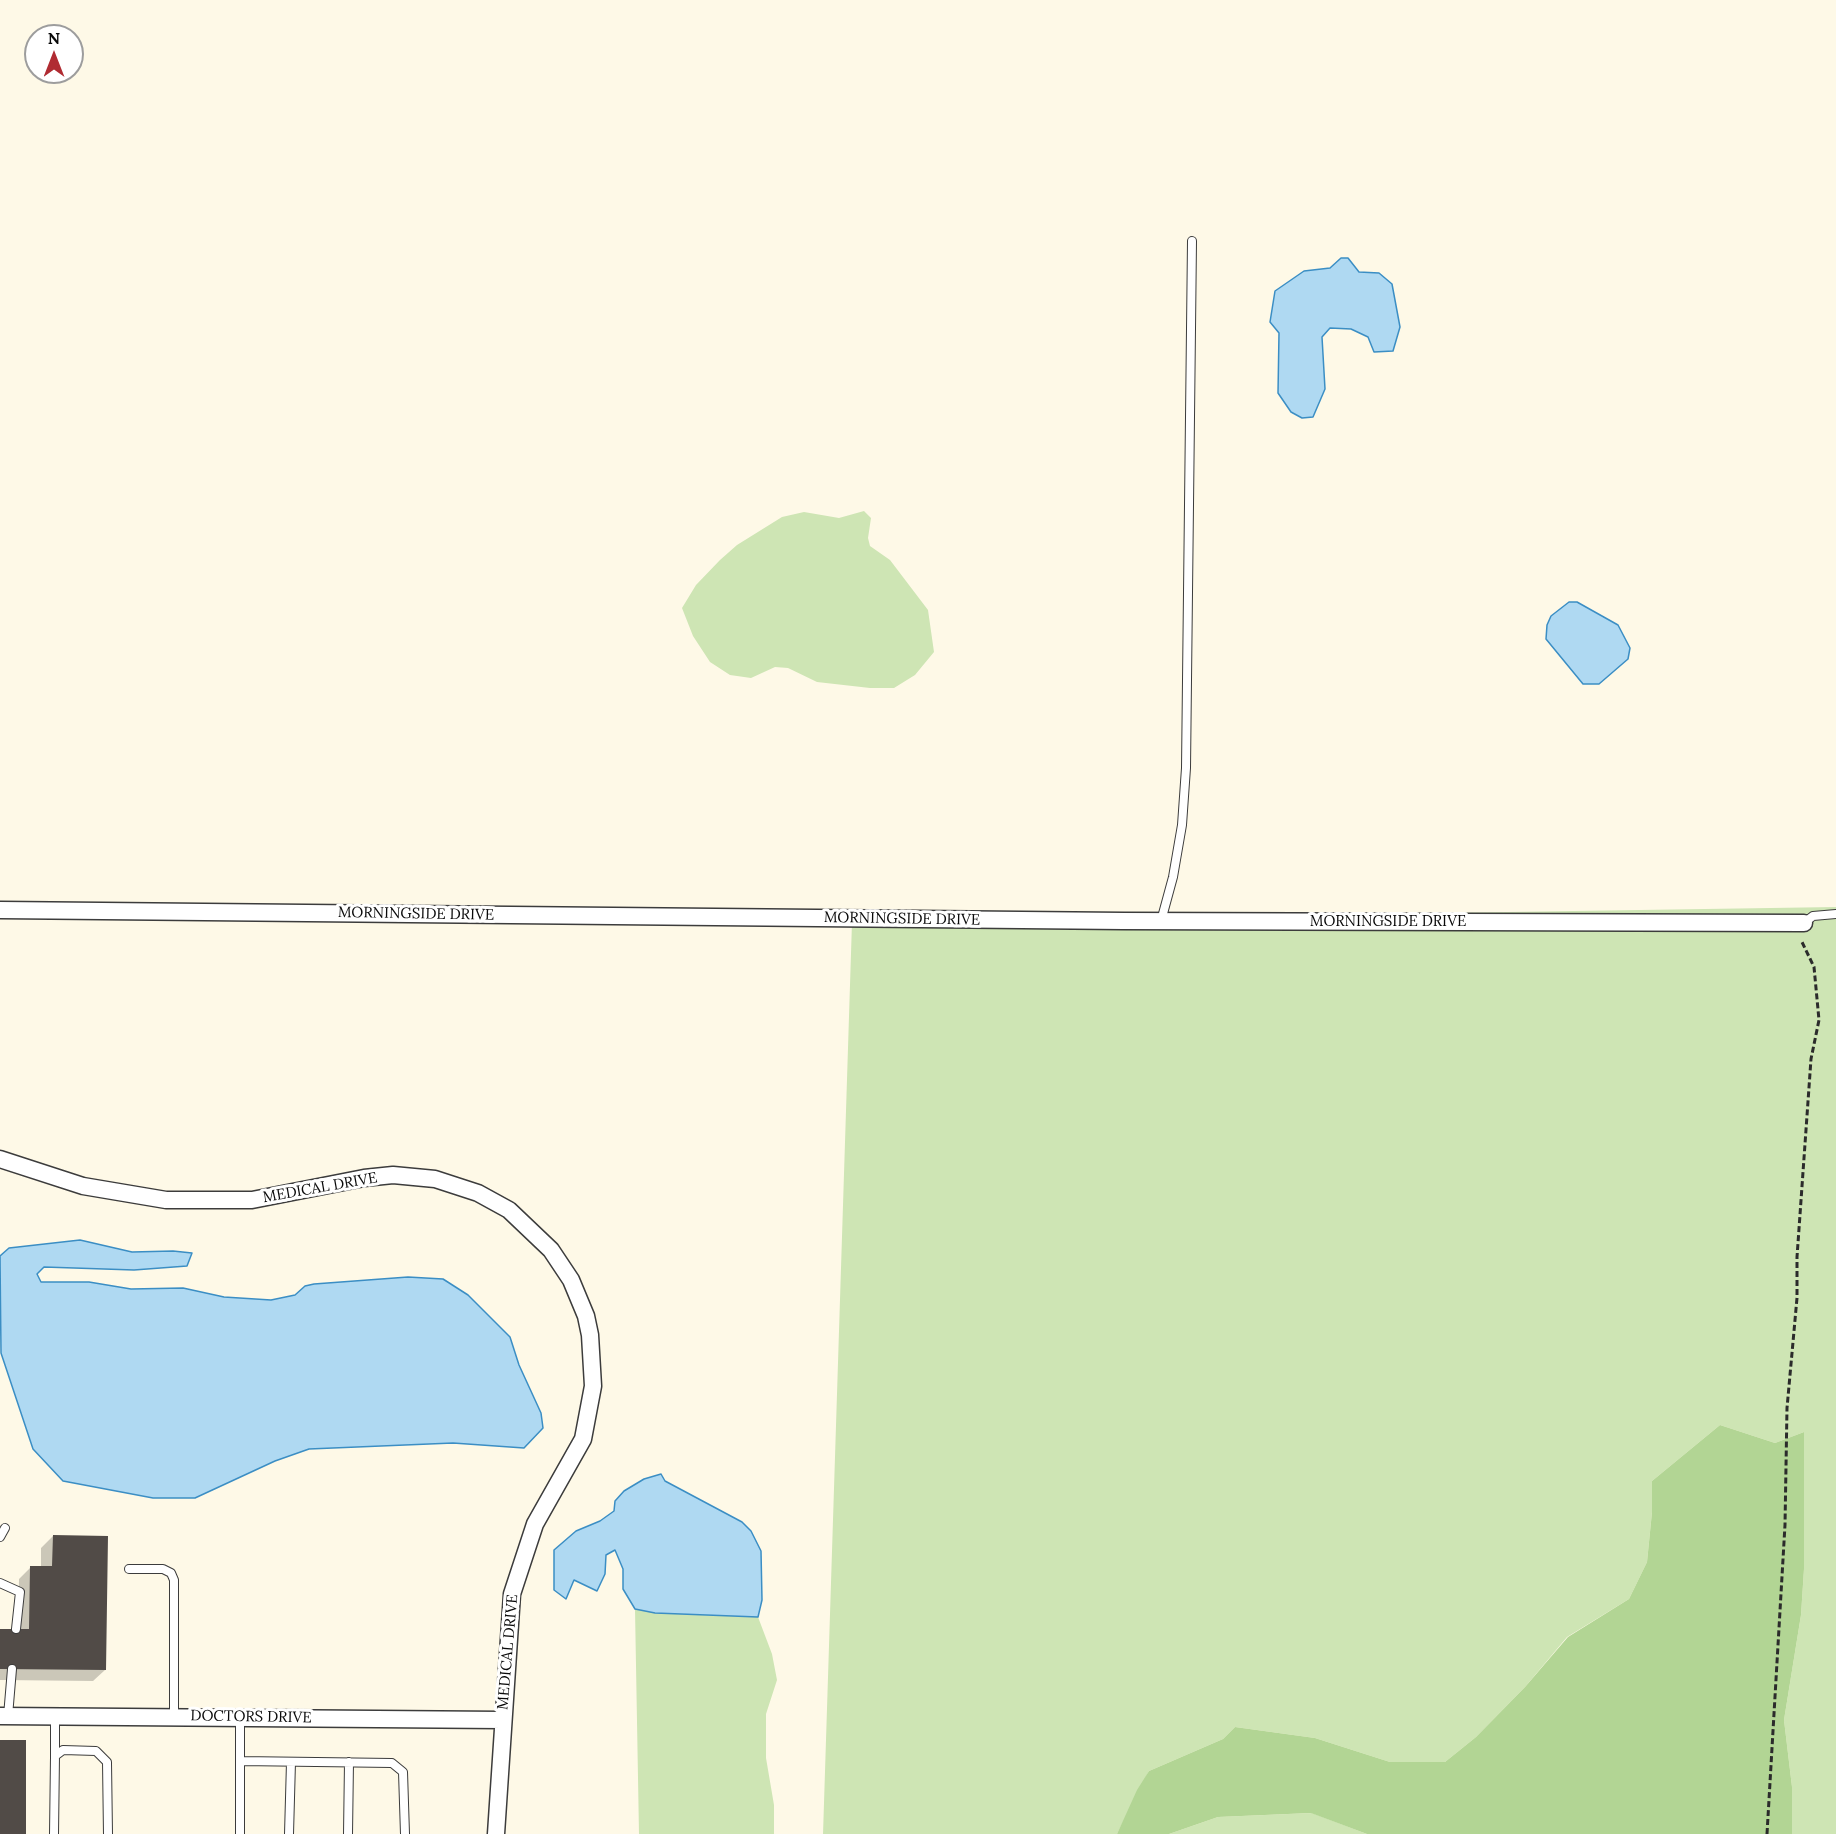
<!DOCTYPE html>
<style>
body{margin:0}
#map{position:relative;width:1836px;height:1834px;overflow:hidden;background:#fef9e7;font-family:Lora,serif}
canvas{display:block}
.north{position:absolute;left:24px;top:24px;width:60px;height:60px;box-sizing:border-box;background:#fff;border:2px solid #9d9d9d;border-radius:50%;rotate:0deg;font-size:16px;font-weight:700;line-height:24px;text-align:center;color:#090909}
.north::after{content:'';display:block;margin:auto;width:21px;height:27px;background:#b02b32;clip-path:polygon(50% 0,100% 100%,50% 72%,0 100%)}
</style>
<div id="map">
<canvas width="1836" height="1834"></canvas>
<div class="north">N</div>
</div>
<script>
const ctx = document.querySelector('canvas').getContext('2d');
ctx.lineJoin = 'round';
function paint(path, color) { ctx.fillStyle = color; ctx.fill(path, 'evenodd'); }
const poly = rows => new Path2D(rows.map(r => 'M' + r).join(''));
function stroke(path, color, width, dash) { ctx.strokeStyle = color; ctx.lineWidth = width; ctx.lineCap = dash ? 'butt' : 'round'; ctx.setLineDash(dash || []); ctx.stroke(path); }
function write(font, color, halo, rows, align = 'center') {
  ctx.font = font + ' Lora,serif'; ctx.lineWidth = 6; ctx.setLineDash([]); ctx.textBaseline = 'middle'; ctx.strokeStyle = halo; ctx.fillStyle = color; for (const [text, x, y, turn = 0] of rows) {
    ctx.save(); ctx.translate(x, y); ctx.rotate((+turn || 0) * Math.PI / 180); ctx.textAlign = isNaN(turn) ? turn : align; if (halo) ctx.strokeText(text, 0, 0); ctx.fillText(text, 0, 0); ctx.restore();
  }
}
paint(poly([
 [864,511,871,518,868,538,870,546,890,560,928,610,934,652,915,675,894,688,870,688,817,682,788,668,775,667,751,678,730,675,710,662,693,636,682,608,696,585,720,560,737,545,782,517,804,512,839,518],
 [1836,907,1836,1834,1792,1834,1792,1787,1784,1720,1801,1615,1804,1569,1804,1432,1775,1443,1720,1425,1652,1481,1652,1512,1647,1562,1629,1599,1567,1637,1525,1687,1476,1737,1445,1762,1390,1762,1315,1738,1235,1727,1223,1739,1149,1771,1117,1834,823,1834,852,922],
 [635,1609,655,1613,758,1617,772,1654,777,1680,766,1714,766,1758,774,1805,774,1834,639,1834],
 [1312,1813,1367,1834,1169,1834,1218,1817]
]), '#cee5b4');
paint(poly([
 [1720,1425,1775,1443,1804,1432,1804,1569,1801,1615,1784,1720,1792,1787,1792,1834,1367,1834,1311,1813,1218,1817,1169,1834,1117,1834,1137,1790,1149,1771,1223,1739,1235,1727,1315,1738,1390,1762,1445,1762,1476,1737,1525,1687,1568,1637,1629,1599,1647,1562,1652,1512,1652,1481]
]), '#b2d594');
const water = poly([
 [1341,258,1348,258,1359,272,1379,273,1392,284,1400,327,1393,351,1374,352,1368,337,1351,329,1330,328,1322,337,1325,389,1313,417,1302,418,1291,412,1278,393,1279,333,1270,322,1275,291,1304,271,1330,268,1341,258],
 [1569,602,1577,602,1618,625,1630,648,1628,659,1599,684,1583,684,1546,639,1547,625,1551,616,1569,602],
 [80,1240,132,1252,173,1251,192,1253,187,1266,134,1270,44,1267,37,1274,41,1282,89,1282,131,1289,183,1288,224,1297,271,1300,295,1295,305,1286,314,1284,408,1277,443,1279,468,1295,510,1337,519,1365,541,1413,543,1428,524,1448,453,1443,309,1449,275,1461,195,1498,153,1498,63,1481,33,1449,1,1353,0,1256,9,1248,80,1240],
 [661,1474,665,1481,742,1522,751,1531,761,1551,762,1600,758,1617,655,1613,635,1609,623,1589,623,1569,615,1550,606,1555,605,1574,597,1591,574,1580,566,1599,554,1590,554,1550,576,1531,600,1521,614,1511,615,1501,624,1491,644,1479,661,1474]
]);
paint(water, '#afd9f2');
stroke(water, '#3b8ec4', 1.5);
paint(poly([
 [53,1536,105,1670,93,1681,0,1680,0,1630,18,1630,19,1579,31,1567,41,1567,41,1548]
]), '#0003');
paint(poly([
 [53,1535,108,1536,106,1670,0,1669,0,1629,29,1629,30,1566,52,1566],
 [0,1740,26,1740,26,1834,0,1834]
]), '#514b47');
const lane = poly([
 [1161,921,1173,877,1182,825,1186,768,1192,241],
 [1804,923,1813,916,1836,914],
 [0,1537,5,1528],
 [129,1569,163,1569,171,1573,174,1580,174,1717],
 [0,1583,20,1592,16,1629],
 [8,1716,12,1669],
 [55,1716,55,1756],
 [240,1718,240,1834],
 [240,1761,392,1763,403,1772,405,1834],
 [54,1834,55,1756,63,1750,96,1751,107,1762,108,1834],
 [289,1834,291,1762],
 [348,1834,349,1762]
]);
const street = poly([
 [0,910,1124,921,1804,923],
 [0,1159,83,1186,166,1200,252,1200,364,1178,393,1175,435,1179,478,1193,509,1210,551,1250,571,1280,586,1316,590,1335,593,1386,583,1439,535,1524,512,1594,496,1834],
 [0,1716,502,1720]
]);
stroke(lane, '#3c3c3c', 10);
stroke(street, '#3c3c3c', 19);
stroke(poly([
 [1767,1834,1785,1525,1787,1408,1797,1298,1797,1257,1811,1059,1819,1020,1814,967,1801,940]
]), '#2b2b2b', 3, [6, 3]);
stroke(lane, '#fff', 8);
stroke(street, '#fff', 16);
write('15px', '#090909', '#fff', [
 ["MORNINGSIDE DRIVE",416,914,1],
 ["MORNINGSIDE DRIVE",902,919,1],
 ["MORNINGSIDE DRIVE",1388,922],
 ["MEDICAL DRIVE",320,1188,-10],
 ["MEDICAL DRIVE",508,1652,-85],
 ["DOCTORS DRIVE",251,1717,1]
]);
</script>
